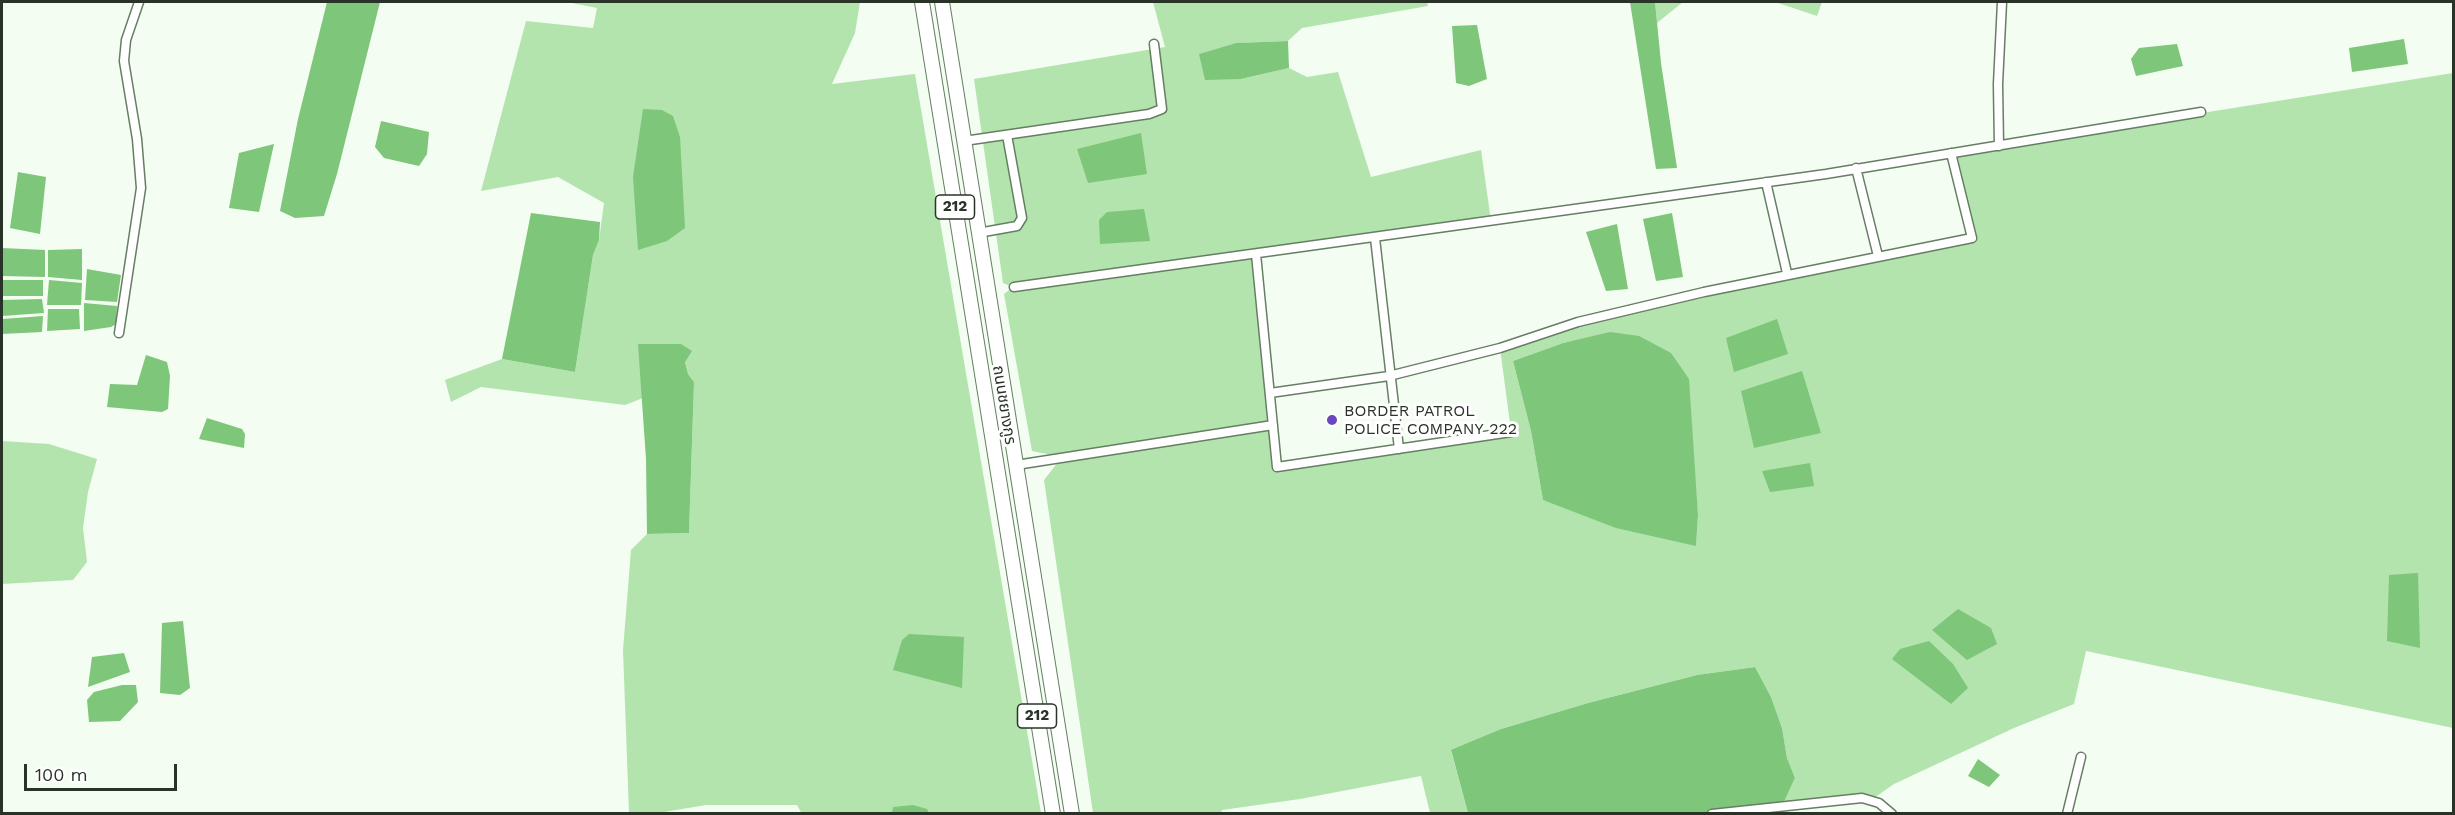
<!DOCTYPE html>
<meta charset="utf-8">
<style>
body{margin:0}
#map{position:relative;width:2455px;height:815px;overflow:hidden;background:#f3fdf2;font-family:"Work Sans",sans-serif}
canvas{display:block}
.frame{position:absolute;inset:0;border:3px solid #293328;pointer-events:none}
.scale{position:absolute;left:24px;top:764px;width:153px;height:27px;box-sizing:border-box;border:3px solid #293328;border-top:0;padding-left:8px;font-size:18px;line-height:21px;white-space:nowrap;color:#293328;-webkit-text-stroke:4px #fff;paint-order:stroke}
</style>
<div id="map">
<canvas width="2455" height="815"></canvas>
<div class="frame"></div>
<div class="scale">100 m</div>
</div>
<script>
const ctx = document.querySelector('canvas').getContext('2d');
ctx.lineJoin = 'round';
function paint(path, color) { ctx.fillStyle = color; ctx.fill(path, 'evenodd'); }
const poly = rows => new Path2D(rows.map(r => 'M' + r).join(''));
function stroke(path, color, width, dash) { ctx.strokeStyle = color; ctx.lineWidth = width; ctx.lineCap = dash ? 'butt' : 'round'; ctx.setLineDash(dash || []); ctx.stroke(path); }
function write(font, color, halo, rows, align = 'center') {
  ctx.font = font + ' "Work Sans","Noto Sans Thai",sans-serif'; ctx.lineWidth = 6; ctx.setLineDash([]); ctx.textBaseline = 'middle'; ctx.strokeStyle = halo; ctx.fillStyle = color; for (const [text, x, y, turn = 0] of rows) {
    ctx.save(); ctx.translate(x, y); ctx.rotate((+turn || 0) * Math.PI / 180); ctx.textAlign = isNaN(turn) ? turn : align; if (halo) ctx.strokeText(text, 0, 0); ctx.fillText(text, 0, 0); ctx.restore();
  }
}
paint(poly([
 [567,2,860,2,855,33,832,84,915,74,1041,813,802,814,797,805,706,805,658,813,629,813,623,650,631,550,647,534,689,533,694,382,688,374,685,362,639,344,643,398,625,405,481,387,451,402,445,380,502,359,575,372,593,255,599,240,604,203,558,177,481,191,526,21,593,28,597,8],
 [1153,2,1427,2,1428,6,1302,28,1288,41,1236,43,1200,54,1205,79,1241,79,1289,68,1307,77,1338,72,1371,177,1481,150,1491,221,1256,254,1277,466,1511,431,1500,348,1578,322,1972,238,1951,153,2453,73,2453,728,2086,651,2074,704,2014,728,1894,784,1871,800,1782,806,1795,778,1787,758,1782,728,1771,697,1755,667,1697,675,1588,703,1501,729,1451,751,1468,813,1430,813,1421,776,1300,799,1222,810,1221,813,1093,813,1044,480,1062,457,1032,451,1004,294,1013,287,1003,283,974,79,1165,47],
 [1610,333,1693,453,1698,515,1696,545,1543,500,1531,431,1513,361,1563,343],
 [1655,2,1683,2,1657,23],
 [1775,2,1822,2,1817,16],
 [2,441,49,444,97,459,88,492,83,528,87,562,73,580,2,584]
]), '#b3e4ae');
paint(poly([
 [327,2,380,2,337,174,324,216,295,218,280,211,298,119],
 [1630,2,1655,2,1661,63,1677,168,1656,169],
 [1477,25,1487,79,1469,86,1456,83,1452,26],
 [2404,39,2408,64,2352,72,2349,48],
 [1288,41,1289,68,1241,79,1205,80,1199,54,1236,43],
 [2177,44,2183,66,2136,76,2131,59,2139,48],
 [643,109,662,110,673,116,680,137,685,228,667,241,638,250,633,177],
 [381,121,429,132,427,154,419,166,384,158,375,147],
 [1141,133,1147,174,1088,183,1077,149],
 [274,144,259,212,229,208,239,153],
 [18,172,46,177,40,234,10,228],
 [1144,209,1150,241,1100,244,1099,220,1107,212],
 [531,213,600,222,599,240,593,255,575,372,502,359],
 [1672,213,1683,277,1656,281,1643,219],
 [1617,224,1628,289,1606,291,1586,232],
 [2,248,45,250,45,277,2,276],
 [82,249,82,280,48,277,48,250],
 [87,269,121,275,117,302,85,300],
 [2,280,43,280,43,296,2,296],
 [49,280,82,283,81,305,47,305],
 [42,299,44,313,2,316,2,300],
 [84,303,117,306,116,324,111,327,84,331],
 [48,309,79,309,80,329,47,331],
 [43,316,42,332,2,334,2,319],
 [1777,319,1788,354,1734,372,1726,338],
 [1610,332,1639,336,1671,353,1689,379,1698,515,1696,546,1616,528,1543,500,1531,431,1513,361,1563,343],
 [638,344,681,344,692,351,685,362,688,374,694,382,689,533,647,534,646,459],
 [146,355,167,362,170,376,168,409,162,412,107,407,110,384,137,385],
 [1802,371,1821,433,1754,448,1741,391],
 [207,418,242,429,245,434,244,448,199,439],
 [1810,463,1814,486,1770,492,1762,471],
 [2418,573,2420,648,2387,641,2389,575],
 [1958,609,1991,628,1997,644,1967,660,1932,630],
 [183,621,190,688,180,695,160,693,162,623],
 [909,634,964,637,962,688,893,670,902,640],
 [1929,641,1953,664,1968,688,1951,704,1892,659,1900,649],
 [124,653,130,672,88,687,92,657],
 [1755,667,1771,697,1782,728,1787,758,1795,778,1782,806,1712,814,1468,813,1451,750,1501,729,1588,703,1697,675],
 [122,685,136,685,138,702,120,721,89,722,87,700,94,692],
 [1978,759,2000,775,1989,787,1968,776],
 [913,805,927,809,929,813,892,813,893,807]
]), '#7ec679');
const minor = poly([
 [964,141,1149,114,1162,109,1154,44],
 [1999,146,1998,84,2002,2],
 [1856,168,1878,256],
 [1766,182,1787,273],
 [978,233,1017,226,1022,218,1007,135],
 [1375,238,1399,449],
 [1256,254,1277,467,1511,432],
 [1014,287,1826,174,2201,112],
 [119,333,141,188,137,139,124,61,126,40,139,2],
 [1270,393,1389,376,1500,348,1578,322,1704,292,1972,238,1951,153],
 [1016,465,1273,425],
 [1712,814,1862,798,1879,803,1892,814],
 [2067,814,2081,757]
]);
const trunk = poly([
 [922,2,1053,814],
 [942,2,1072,814]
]);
stroke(minor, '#667e64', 11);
stroke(trunk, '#667e64', 16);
stroke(minor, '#fff', 8);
stroke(trunk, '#fff', 14);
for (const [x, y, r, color] of [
 [1332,420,6,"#6b47bf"]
]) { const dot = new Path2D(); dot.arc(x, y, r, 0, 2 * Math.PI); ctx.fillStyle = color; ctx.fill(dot); stroke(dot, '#fff', 2); }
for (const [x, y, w] of [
 [955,207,39],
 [1037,716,39]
]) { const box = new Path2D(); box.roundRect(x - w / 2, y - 12, w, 24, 4.5); ctx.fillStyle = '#fff'; ctx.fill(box); stroke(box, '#293328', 1.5); }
write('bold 15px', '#293328', null, [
 ["212",955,207],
 ["212",1037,716]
]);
write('16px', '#293328', '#fff', [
 ["ถนนชยางกูร",1004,405,81]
]);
write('16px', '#293328', '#fff', [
 ["BORDER PATROL",1344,411],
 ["POLICE COMPANY 222",1344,429]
], 'left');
</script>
